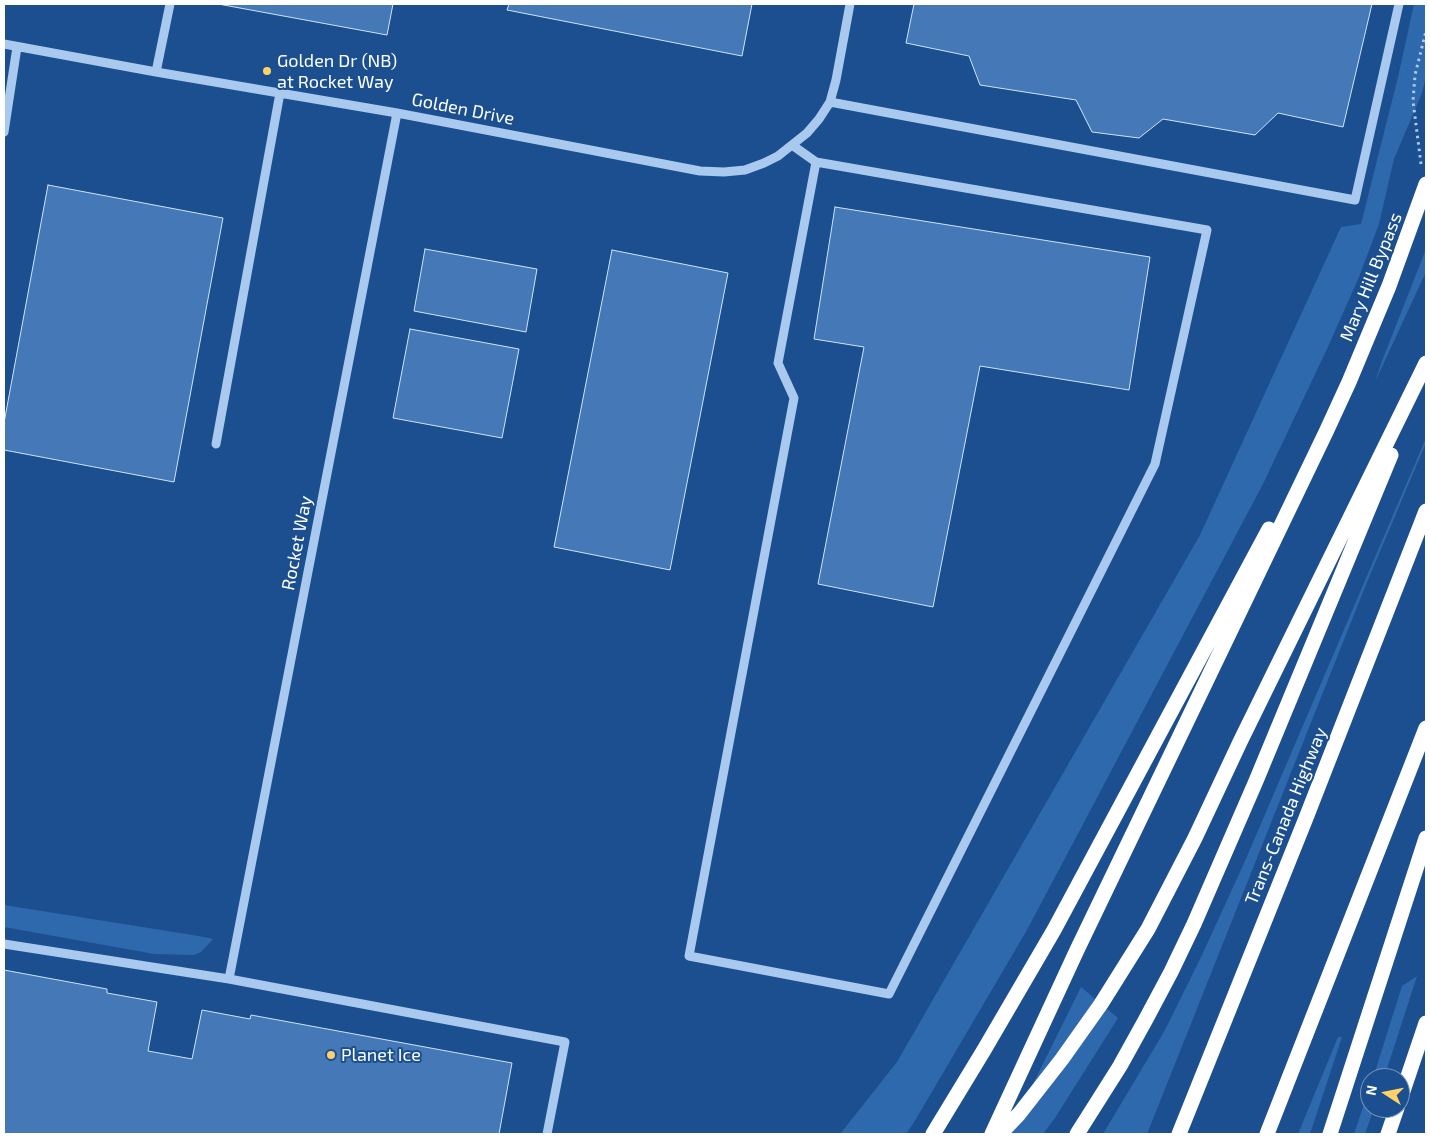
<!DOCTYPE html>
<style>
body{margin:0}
#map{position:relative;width:1430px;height:1138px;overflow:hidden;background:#1b4f8f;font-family:"Exo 2",sans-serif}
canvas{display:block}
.frame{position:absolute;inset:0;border:5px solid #fff;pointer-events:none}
.north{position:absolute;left:1360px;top:1068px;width:50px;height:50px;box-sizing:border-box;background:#1b4f8f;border:1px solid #7695bc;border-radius:50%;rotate:281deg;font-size:14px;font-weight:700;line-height:20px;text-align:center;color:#fff}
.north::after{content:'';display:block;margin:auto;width:18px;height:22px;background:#ffd166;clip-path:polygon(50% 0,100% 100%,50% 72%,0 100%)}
</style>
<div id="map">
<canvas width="1430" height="1138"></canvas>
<div class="frame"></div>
<div class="north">N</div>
</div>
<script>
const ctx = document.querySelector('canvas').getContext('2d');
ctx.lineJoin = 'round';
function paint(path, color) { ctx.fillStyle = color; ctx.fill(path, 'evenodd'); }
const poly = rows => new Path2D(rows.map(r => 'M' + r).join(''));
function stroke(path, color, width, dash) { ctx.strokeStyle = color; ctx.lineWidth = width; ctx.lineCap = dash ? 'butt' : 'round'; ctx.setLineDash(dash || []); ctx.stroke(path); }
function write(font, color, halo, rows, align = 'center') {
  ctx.font = font + ' "Exo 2",sans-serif'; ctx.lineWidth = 4; ctx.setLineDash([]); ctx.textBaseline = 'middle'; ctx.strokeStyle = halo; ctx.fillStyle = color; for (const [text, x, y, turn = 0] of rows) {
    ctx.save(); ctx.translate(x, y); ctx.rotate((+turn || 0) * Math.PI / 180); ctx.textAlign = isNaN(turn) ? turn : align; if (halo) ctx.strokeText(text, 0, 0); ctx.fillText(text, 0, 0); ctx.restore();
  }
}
paint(poly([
 [1414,4,1426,4,1426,77,1422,93,1394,159,1379,224,1359,277,1327,349,1263,484,1027,930,916,1119,906,1134,840,1134,897,1062,1200,535,1341,227,1361,224,1398,77],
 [1426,249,1426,272,1375,382,1382,361],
 [1426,438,1426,443,1367,582,1147,1134,1103,1134,1165,1030,1202,955,1245,861],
 [4,905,199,936,213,939,201,952,194,955,154,954,4,927],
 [1417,976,1384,1078,1373,1078,1402,986],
 [1081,987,1118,1018,1055,1118,1043,1134,1011,1134,1026,1098],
 [1338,1037,1342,1037,1310,1134,1298,1134],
 [1370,1086,1370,1108,1374,1108,1365,1134,1354,1134]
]), '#2e69ad');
const building = poly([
 [218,4,393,4,387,35,218,4],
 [509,4,752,4,742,56,507,10,509,4],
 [914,4,1372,4,1343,127,1278,113,1255,135,1163,119,1139,138,1092,132,1076,100,980,85,969,56,906,43,914,4],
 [48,185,223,218,174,482,4,450,4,423,48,185],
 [835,207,1150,257,1129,390,980,366,933,607,818,584,864,347,814,339,835,207],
 [425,249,537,269,526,332,414,311,425,249],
 [612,250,728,273,670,570,554,547,612,250],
 [410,329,519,349,502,438,393,418,410,329],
 [4,970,107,989,107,993,157,1002,148,1051,192,1059,202,1010,250,1019,251,1015,512,1063,499,1134,4,1134,4,970]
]);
paint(building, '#4478b7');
stroke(building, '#cfe3fa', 1);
stroke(poly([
 [1421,164,1413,101,1415,75,1426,31]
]), '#a9c9ee', 3, [2.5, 4]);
stroke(poly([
 [4,44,156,72,397,113,700,171,724,172,745,170,764,163,778,156,807,133,819,119,830,102,836,80,850,4],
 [156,72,170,4],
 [830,102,1355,200,1399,4],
 [4,132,17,47],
 [792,145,816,162,1207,230,1155,464,889,994,689,956,794,398,778,363,816,162],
 [216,444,280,93],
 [4,944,229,979,565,1042,547,1134],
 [229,979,397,113]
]), '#a9c9ee', 9);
stroke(poly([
 [1400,1100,1426,1023],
 [933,1134,984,1050,1054,930,1269,529],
 [992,1134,1077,950,1326,432,1349,382,1389,286,1426,184],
 [1000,1134,1019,1114,1062,1059,1101,1004,1148,929,1195,838,1240,742,1426,363],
 [1077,1134,1120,1066,1146,1019,1171,972,1194,924,1256,781,1391,455],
 [1179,1134,1306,818,1426,511],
 [1267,1134,1426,728],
 [1330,1134,1426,838],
 [1388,1134,1397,1108]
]), '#fff', 15);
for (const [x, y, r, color] of [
 [267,71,5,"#ffd166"],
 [331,1055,5,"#ffd166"]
]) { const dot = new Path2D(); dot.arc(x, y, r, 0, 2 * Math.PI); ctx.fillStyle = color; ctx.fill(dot); stroke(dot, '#1b4f8f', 2); }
write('18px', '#fff', '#1b4f8f', [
 ["Golden Dr (NB)",277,61],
 ["at Rocket Way",277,82],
 ["Planet Ice",341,1055]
], 'left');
write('18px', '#fff', '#1b4f8f', [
 ["Golden Drive",463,109,11],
 ["Mary Hill Bypass",1371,277,-68],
 ["Rocket Way",297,543,-79],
 ["Trans-Canada Highway",1286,816,-68]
]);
</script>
